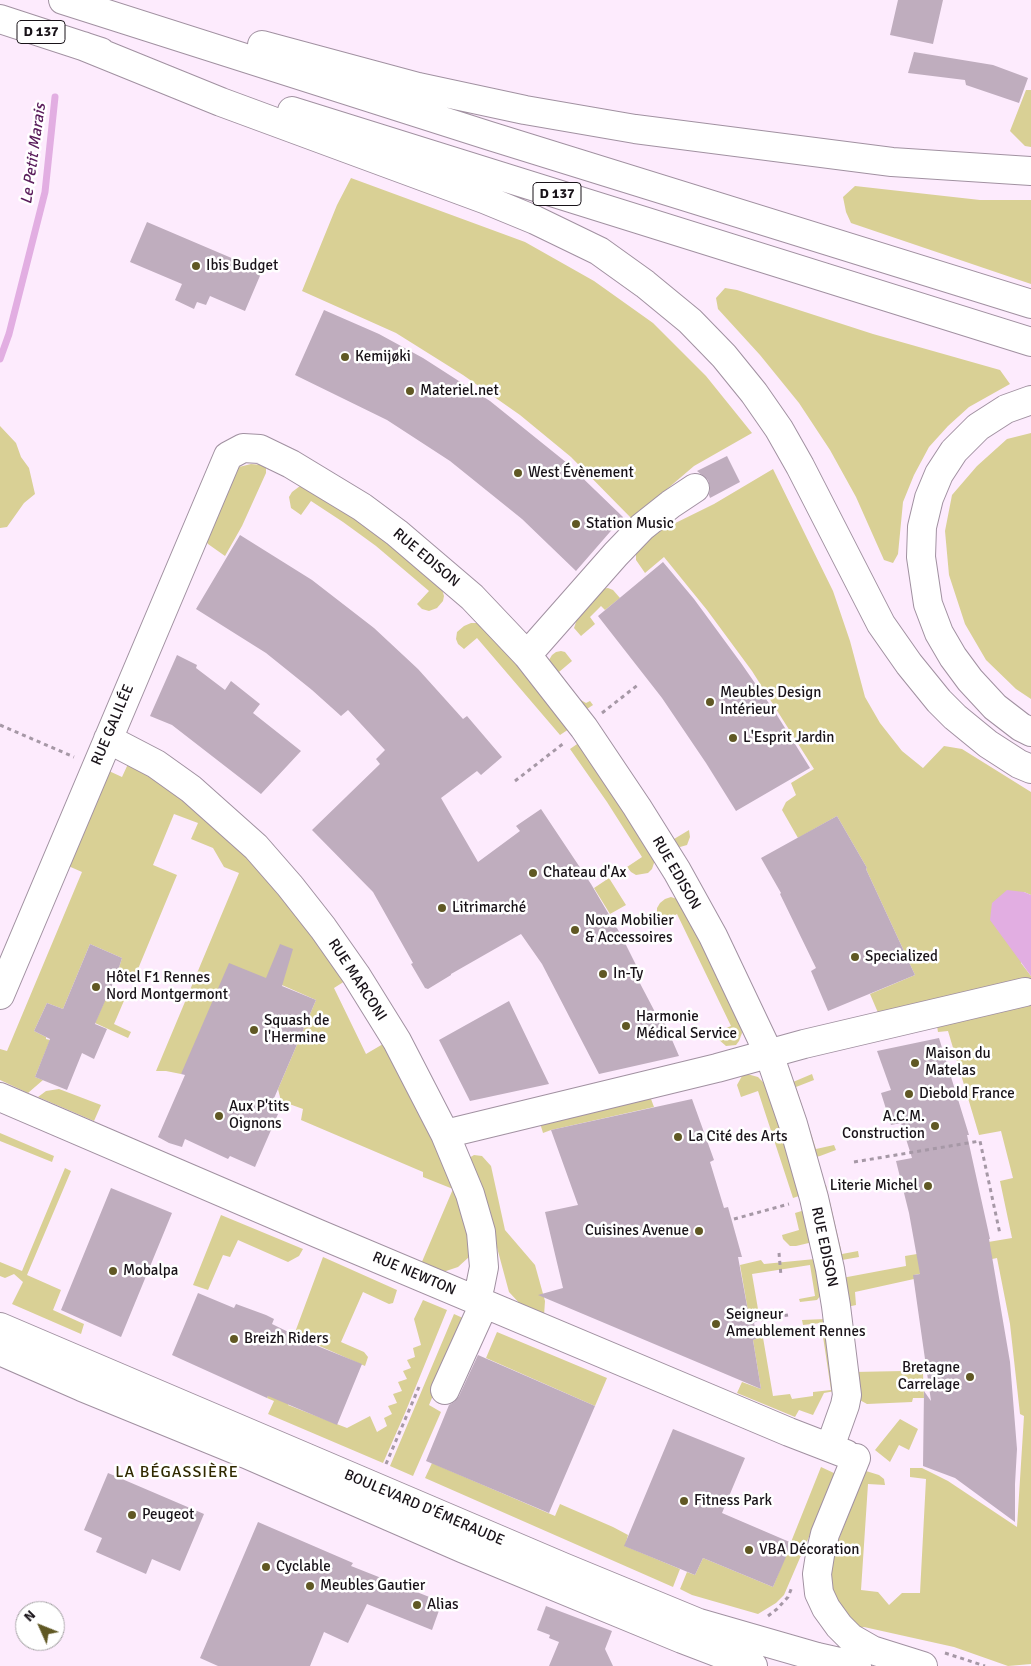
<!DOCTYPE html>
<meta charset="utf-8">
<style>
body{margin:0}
#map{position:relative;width:1031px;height:1666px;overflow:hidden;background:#fdebfd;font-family:Signika,sans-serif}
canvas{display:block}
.north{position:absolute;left:15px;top:1601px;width:50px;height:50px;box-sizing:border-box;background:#fff;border:1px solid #a3a1a3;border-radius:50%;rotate:314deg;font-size:14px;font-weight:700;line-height:20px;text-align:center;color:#191319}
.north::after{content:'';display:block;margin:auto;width:18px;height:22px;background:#605824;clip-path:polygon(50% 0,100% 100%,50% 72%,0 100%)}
</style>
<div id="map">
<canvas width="1031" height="1666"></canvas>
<div class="north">N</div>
</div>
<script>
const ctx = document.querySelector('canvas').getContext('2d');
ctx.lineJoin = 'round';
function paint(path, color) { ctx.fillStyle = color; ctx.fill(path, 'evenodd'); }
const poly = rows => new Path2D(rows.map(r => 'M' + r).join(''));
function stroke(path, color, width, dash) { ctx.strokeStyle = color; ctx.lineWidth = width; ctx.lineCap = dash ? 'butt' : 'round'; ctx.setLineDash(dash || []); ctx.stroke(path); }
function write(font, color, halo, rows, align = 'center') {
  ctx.font = font + ' Signika,sans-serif'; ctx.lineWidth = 5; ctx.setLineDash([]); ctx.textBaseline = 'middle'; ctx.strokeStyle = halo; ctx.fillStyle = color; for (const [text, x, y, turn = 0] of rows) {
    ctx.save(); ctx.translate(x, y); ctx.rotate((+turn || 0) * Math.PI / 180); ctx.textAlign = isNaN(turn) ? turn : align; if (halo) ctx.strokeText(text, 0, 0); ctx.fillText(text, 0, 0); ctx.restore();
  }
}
paint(poly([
 [1026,90,1031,90,1031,147,1025,146,1010,131],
 [351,178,525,242,594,281,653,323,706,376,752,433,694,466,632,519,571,457,520,415,463,375,396,333,302,291,337,205],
 [855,186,980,200,1031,200,1031,284,851,223,846,212,843,197],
 [725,288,737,290,873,334,1000,370,1010,384,969,407,948,426,929,447,914,475,903,502,898,554,893,563,884,560,856,497,830,450,799,403,760,355,718,309,716,298],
 [0,426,16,443,21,457,29,468,35,494,24,503,7,527,0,528],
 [1031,433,1031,699,1016,689,986,660,965,624,949,575,945,531,952,495,977,466,1007,439],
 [251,464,262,465,266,468,266,473,242,526,225,556,208,544,206,541,233,474,239,467],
 [773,469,833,591,850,641,865,697,880,723,902,751,923,768,944,746,962,749,1031,792,1031,895,1024,892,1021,963,1031,976,1031,987,879,1015,870,994,915,975,866,869,867,868,837,816,798,838,782,810,786,802,796,795,791,783,814,769,752,671,707,610,664,557,645,573,636,560,636,551,647,537,714,504],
 [306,485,382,537,442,589,444,596,443,601,437,608,429,611,422,609,417,604,429,591,376,546,343,522,311,501,301,515,291,508,289,497,292,492,300,486],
 [608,588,613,590,620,598,605,610,601,606,590,617,595,624,581,636,574,628,578,616,601,589],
 [471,623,477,623,485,629,516,664,569,729,560,735,477,638,464,649,458,644,456,639,457,632,464,626],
 [561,651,565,652,572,661,559,672,579,699,586,703,590,701,593,705,587,709,576,701,549,665,549,660,552,655,556,652],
 [599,726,646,795,674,839,689,830,690,837,687,845,680,847,675,845],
 [580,742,656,857,652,869,648,873,636,875,631,872,627,867,642,857,607,802,570,749],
 [128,764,154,776,247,855,311,933,345,981,334,988,366,1054,383,1044,403,1080,457,1188,471,1249,469,1257,458,1267,440,1273,421,1264,453,1189,423,1177,423,1172,301,1120,303,1109,281,1101,278,1089,316,1000,266,978,181,1074,166,1071,156,1071,239,873,224,867,213,848,191,839,198,823,174,814,153,865,177,875,133,981,117,974,122,958,90,944,63,1009,47,1003,34,1031,46,1037,46,1039,50,1040,35,1077,43,1080,28,1093,0,1080,0,1049,7,1051,82,872,66,865,109,771,122,777],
 [609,878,626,905,610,914,594,888],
 [671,897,677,899,685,909,741,1025,742,1033,739,1041,736,1045,726,1046,718,1039,716,1032,731,1026,677,914,661,923,657,915,657,908,660,903,665,899],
 [110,989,126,996,114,1024,131,1032,128,1038,95,1023],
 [1031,999,1031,1664,1008,1666,954,1647,864,1627,858,1628,847,1619,831,1591,830,1561,866,1471,879,1475,884,1479,885,1485,868,1484,861,1590,878,1592,889,1605,902,1593,920,1593,926,1479,910,1477,910,1468,922,1468,948,1481,1017,1527,1024,1416,1020,1414,1010,1324,997,1258,914,1275,914,1279,855,1292,856,1305,847,1307,842,1278,906,1266,905,1256,1012,1238,1000,1181,1013,1178,1001,1131,979,1135,948,1031,938,1032,936,1020],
 [747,1074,758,1077,767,1086,802,1195,793,1198,758,1091,741,1097,737,1085,742,1076],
 [812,1074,814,1080,796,1087,816,1149,834,1145,836,1150,820,1156,816,1157,791,1084,793,1082],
 [59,1089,101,1105,94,1121,38,1097,46,1091],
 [647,1096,651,1099,654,1107,551,1130,543,1133,540,1123],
 [0,1133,54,1156,52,1162,0,1141],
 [474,1155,482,1156,491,1166,505,1230,535,1265,545,1301,544,1316,522,1306,509,1292,492,1229,469,1158],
 [65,1168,71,1171,27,1275,61,1290,53,1310,84,1324,81,1334,12,1304,23,1282,14,1274,5,1278,0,1276,0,1262,22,1271],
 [826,1185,842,1254,858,1251,859,1257,842,1260,820,1187],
 [805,1210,813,1242,796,1246,790,1246,783,1239,782,1235,799,1230,795,1213],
 [221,1215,303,1249,299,1256,288,1262,238,1240,230,1257,223,1255,208,1290,193,1285],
 [323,1257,397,1290,393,1303,389,1304,363,1292,341,1342,364,1352,368,1357,365,1366,315,1344,288,1405,347,1428,370,1416,377,1432,387,1426,384,1418,392,1414,388,1406,397,1403,393,1394,402,1391,398,1382,407,1379,403,1371,411,1368,407,1360,415,1357,413,1348,421,1345,414,1319,423,1300,447,1310,405,1413,383,1463,268,1414,274,1401,267,1398,294,1335],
 [815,1259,821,1295,817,1300,800,1302,799,1299,815,1296,810,1265,752,1274,759,1315,752,1316,752,1311,748,1311,740,1265,761,1260,764,1264],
 [454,1314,465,1319,429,1405,441,1412,413,1476,390,1466],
 [826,1319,835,1391,824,1393,813,1415,799,1410,795,1417,737,1393,742,1382,761,1389,753,1340,756,1339,755,1328,761,1326,773,1396,790,1394,792,1399,813,1396,813,1392,831,1390,821,1323,803,1325,802,1320],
 [497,1332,607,1378,595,1406,486,1358],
 [907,1366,923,1374,924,1398,913,1398,912,1402,867,1404,856,1398,854,1372,903,1371],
 [900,1419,918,1429,909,1450,899,1445,890,1462,875,1450],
 [432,1463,555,1516,560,1504,613,1527,628,1535,625,1546,680,1569,673,1587,425,1478],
 [821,1467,836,1474,784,1595,776,1603,758,1614,692,1595,680,1589,687,1572,695,1575,703,1558,773,1587]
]), '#d9d095');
paint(poly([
 [1007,890,1024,892,1031,895,1031,976,990,920,992,903]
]), '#e2aee2');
stroke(poly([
 [0,359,9,334,45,192,55,97]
]), '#e2aee2', 7);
paint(poly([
 [898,0,943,0,933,44,890,35],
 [914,52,993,65,1028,78,1019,103,966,85,965,80,908,73],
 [147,222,262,271,245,311,210,296,206,305,197,302,194,309,175,300,182,284,130,262],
 [324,310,379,334,423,358,490,401,567,463,623,517,576,571,522,519,450,461,387,420,295,375],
 [727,456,740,482,710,498,709,495,710,487,708,480,697,471],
 [240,535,312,580,374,628,418,669,463,719,467,716,502,757,481,775,477,771,441,798,478,862,520,831,516,826,541,809,591,884,621,935,637,967,633,970,655,1012,660,1012,679,1056,599,1074,542,964,521,934,451,974,451,975,428,989,425,988,411,964,413,963,373,892,312,830,380,764,376,759,385,750,348,710,341,716,312,690,266,653,196,609],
 [663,562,694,599,741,663,775,712,810,768,736,811,706,763,662,698,598,616],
 [177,655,197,665,196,668,225,690,231,681,260,704,253,713,301,751,261,794,172,725,150,716],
 [837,816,867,868,866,869,915,975,828,1011,811,971,816,968,780,894,781,893,761,858],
 [90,944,122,958,117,974,95,1024,107,1029,94,1059,82,1053,67,1090,35,1077,50,1039,34,1031,47,1003,63,1009],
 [280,944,293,949,282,986,316,1000,269,1110,278,1114,255,1167,230,1156,228,1159,185,1139,182,1147,169,1143,158,1137,185,1075,181,1074,229,963,266,978],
 [509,1001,549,1084,470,1101,439,1040],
 [939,1038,969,1135,967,1135,990,1239,989,1239,1010,1362,1017,1449,1015,1484,1015,1522,955,1478,923,1466,924,1391,931,1401,913,1275,920,1274,909,1213,896,1161,912,1158,901,1123,891,1125,881,1093,891,1090,877,1051],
 [692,1099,714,1160,710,1162,724,1208,728,1207,742,1257,738,1257,748,1311,752,1311,755,1328,756,1339,753,1340,761,1389,538,1295,563,1288,545,1212,578,1205,551,1130],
 [111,1188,172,1213,121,1337,61,1310],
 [198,1293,234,1308,236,1304,266,1315,274,1319,272,1324,315,1345,362,1364,337,1425,268,1396,267,1398,172,1355],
 [478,1355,595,1406,549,1513,426,1461,449,1405,454,1402,459,1396],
 [673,1429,745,1458,722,1513,792,1543,773,1587,703,1558,695,1575,624,1546],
 [108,1473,204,1514,180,1571,152,1559,146,1574,96,1552,102,1538,84,1530],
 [258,1522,353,1563,351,1566,442,1602,432,1630,367,1604,348,1643,324,1632,310,1666,218,1666,200,1658],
 [546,1606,612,1631,605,1649,613,1666,549,1666,559,1642,549,1638,550,1635,537,1630]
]), '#bfadbe');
const minor = poly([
 [527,655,616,554,642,527,671,504,695,488],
 [108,739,156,764,191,789,256,847,290,886,323,928,356,975,397,1041,445,1134,470,1194,481,1232,484,1267,480,1287,475,1299],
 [0,995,228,456,243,448,260,449,291,464,362,507,397,533,472,597,527,655,584,728,637,807,677,871,713,936,769,1054,793,1124,814,1198,830,1269,836,1306,847,1395,845,1405,830,1447],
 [0,1097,319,1234,789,1432,846,1454],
 [445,1134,717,1068,804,1044,1025,992],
 [445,1390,484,1304]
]);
const major = poly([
 [0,1327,563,1567,699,1623,817,1657,857,1666],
 [0,1351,82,1387,246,1454,464,1549,682,1639,753,1666],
 [856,1458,825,1534,820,1555,817,1574,819,1593,826,1608,839,1626,851,1638,872,1650,923,1666]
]);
const highway = poly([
 [63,0,490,136,1031,304],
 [0,19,101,52],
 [262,45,418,87,525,110,635,129,892,162,1031,171],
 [83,46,221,102,484,199,535,220,599,251,645,284,690,321,724,356,754,393,779,429,800,466,881,624,909,664,939,701,955,717,988,744,1019,764,1031,769],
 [292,111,1031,342],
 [1031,400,1006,409,978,427,954,451,939,474,929,498,922,527,921,557,928,604,939,633,953,657,970,680,995,707,1021,727,1031,732]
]);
stroke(minor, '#a191a1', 30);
stroke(major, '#a191a1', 30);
stroke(highway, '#a191a1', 30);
stroke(poly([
 [602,713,639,684],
 [0,725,74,757],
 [515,781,564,743],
 [854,1162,980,1141,1000,1234],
 [734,1219,789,1204],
 [779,1253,781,1276],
 [753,1321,788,1315],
 [386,1464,419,1387],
 [768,1616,777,1609,788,1597,792,1587],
 [945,1653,985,1666]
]), '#a698a6', 3, [4, 4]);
stroke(minor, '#fff', 28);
stroke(major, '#fff', 28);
stroke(highway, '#fff', 28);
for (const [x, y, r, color] of [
 [196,266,5,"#605824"],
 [345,357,5,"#605824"],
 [410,391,5,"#605824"],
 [518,473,5,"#605824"],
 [576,524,5,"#605824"],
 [710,702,5,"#605824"],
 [733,738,5,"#605824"],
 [533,873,5,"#605824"],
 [442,908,5,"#605824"],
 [575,930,5,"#605824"],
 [855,957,5,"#605824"],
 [603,974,5,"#605824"],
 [96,987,5,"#605824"],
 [626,1026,5,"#605824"],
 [254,1030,5,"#605824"],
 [915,1063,5,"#605824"],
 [909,1094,5,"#605824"],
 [219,1116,5,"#605824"],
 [935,1126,5,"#605824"],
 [678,1137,5,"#605824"],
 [928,1186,5,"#605824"],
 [699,1231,5,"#605824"],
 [113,1271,5,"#605824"],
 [716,1324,5,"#605824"],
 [234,1339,5,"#605824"],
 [970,1377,5,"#605824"],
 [684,1501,5,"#605824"],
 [132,1515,5,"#605824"],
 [749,1550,5,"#605824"],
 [266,1567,5,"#605824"],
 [310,1586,5,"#605824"],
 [417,1605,5,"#605824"]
]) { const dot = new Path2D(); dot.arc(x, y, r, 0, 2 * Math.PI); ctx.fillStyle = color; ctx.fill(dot); stroke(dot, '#fff', 2); }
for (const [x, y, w] of [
 [41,32,48],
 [557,194,48]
]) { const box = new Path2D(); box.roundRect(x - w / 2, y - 11.5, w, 23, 4); ctx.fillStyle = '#fff'; ctx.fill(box); stroke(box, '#191319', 1); }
write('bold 14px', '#191319', null, [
 ["D 137",41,32],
 ["D 137",557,194]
]);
write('15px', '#191319', '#fff', [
 ["Ibis Budget",206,266],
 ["Kemijøki",355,357],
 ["Materiel.net",420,391],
 ["West Évènement",528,473],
 ["Station Music",586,524],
 ["Meubles Design",720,693],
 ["Intérieur",720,710],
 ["L'Esprit Jardin",743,738],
 ["Chateau d'Ax",543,873],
 ["Litrimarché",452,908],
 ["Nova Mobilier",585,921],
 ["& Accessoires",585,938],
 ["Specialized",865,957],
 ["In-Ty",613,974],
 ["Hôtel F1 Rennes",106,978],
 ["Nord Montgermont",106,995],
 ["Harmonie",636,1017],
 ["Médical Service",636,1034],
 ["Squash de",264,1021],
 ["l'Hermine",264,1038],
 ["Maison du",925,1054],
 ["Matelas",925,1071],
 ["Diebold France",919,1094],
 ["Aux P'tits",229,1107],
 ["Oignons",229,1124],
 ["A.C.M.",925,1117,"right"],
 ["Construction",925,1134,"right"],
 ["La Cité des Arts",688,1137],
 ["Literie Michel",918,1186,"right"],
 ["Cuisines Avenue",689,1231,"right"],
 ["Mobalpa",123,1271],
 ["Seigneur",726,1315],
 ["Ameublement Rennes",726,1332],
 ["Breizh Riders",244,1339],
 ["Bretagne",960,1368,"right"],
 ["Carrelage",960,1385,"right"],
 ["Fitness Park",694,1501],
 ["Peugeot",142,1515],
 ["VBA Décoration",759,1550],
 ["Cyclable",276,1567],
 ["Meubles Gautier",320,1586],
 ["Alias",427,1605]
], 'left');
write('15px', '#191319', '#fff', [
 ["RUE EDISON",426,558,40],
 ["RUE GALILÉE",113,725,-67],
 ["RUE EDISON",676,873,60],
 ["RUE MARCONI",357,980,57],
 ["RUE EDISON",824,1247,78],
 ["RUE NEWTON",414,1274,23],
 ["BOULEVARD D'ÉMERAUDE",424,1508,23]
]);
write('italic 16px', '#591c5b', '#fff', [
 ["Le Petit Marais",34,154,-82]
]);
ctx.letterSpacing = '1px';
write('16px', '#302900', '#fff', [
 ["LA BÉGASSIÈRE",177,1473]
]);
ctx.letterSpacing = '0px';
</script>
